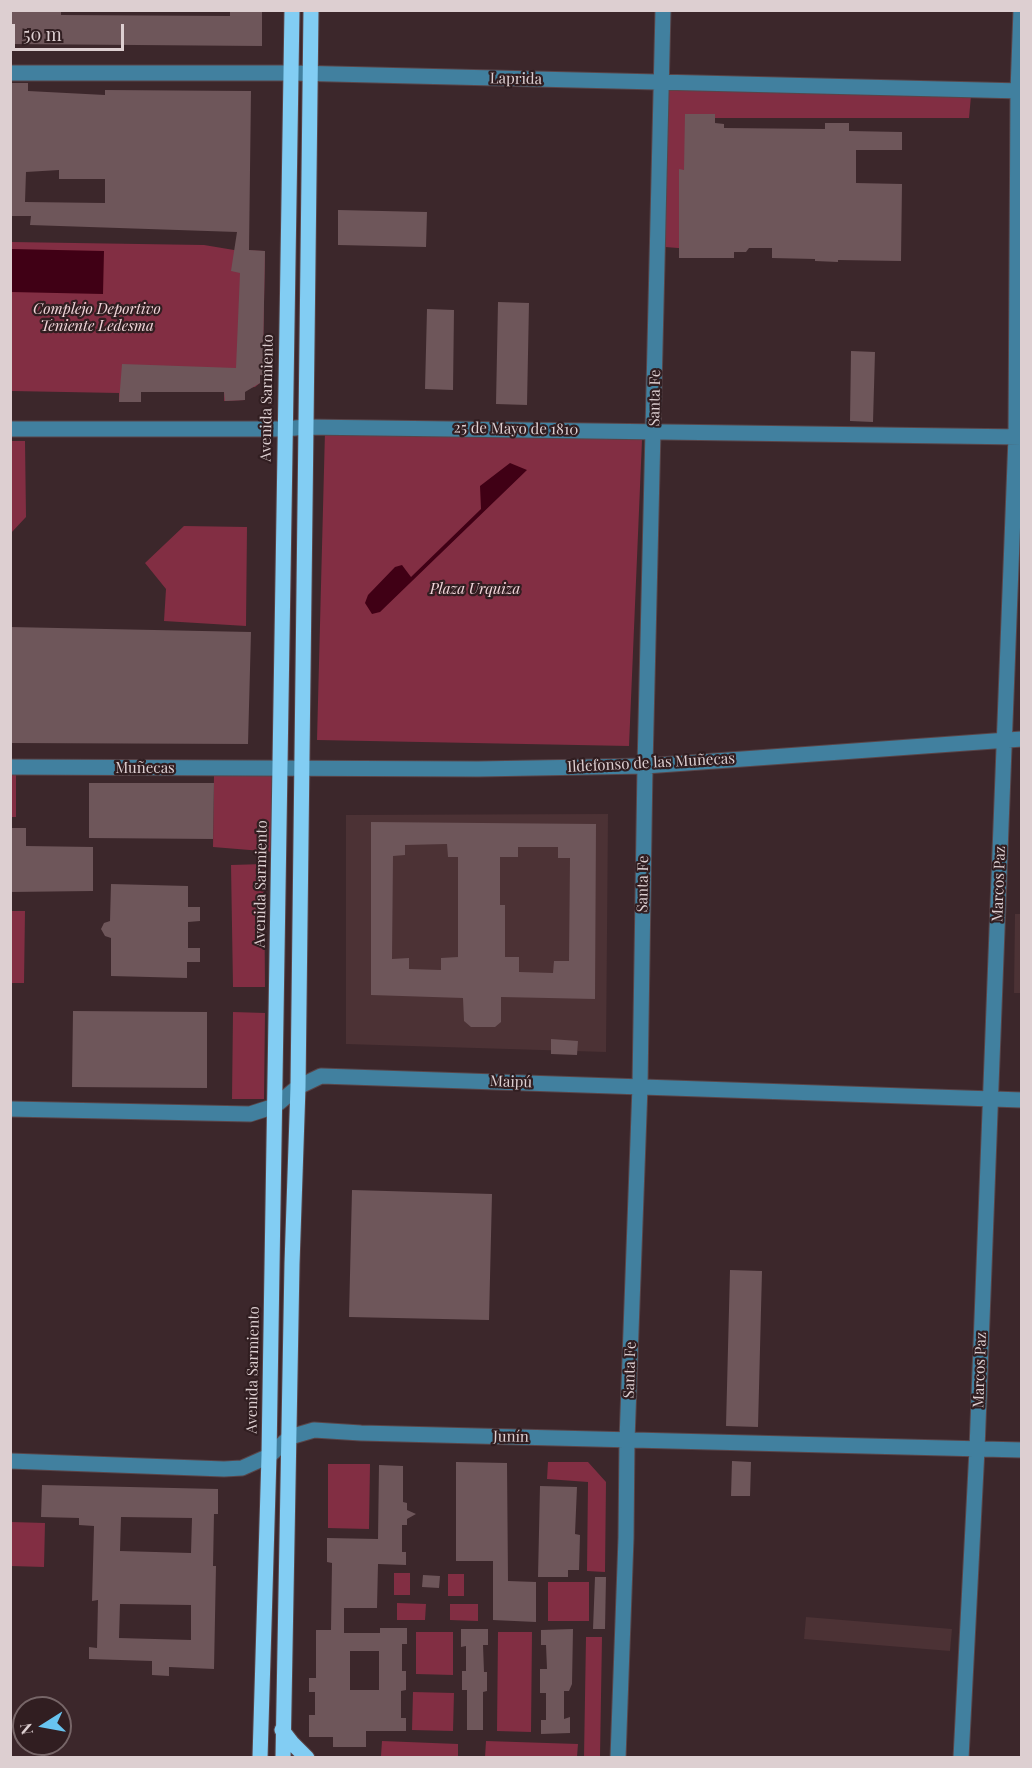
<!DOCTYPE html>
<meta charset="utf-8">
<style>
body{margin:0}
#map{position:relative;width:1032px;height:1768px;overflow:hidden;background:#3c272b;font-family:"Playfair Display",serif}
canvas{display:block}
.frame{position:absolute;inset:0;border:12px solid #ddcfd1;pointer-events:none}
.north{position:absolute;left:12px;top:1696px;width:60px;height:60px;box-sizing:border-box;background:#311e21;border:2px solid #766567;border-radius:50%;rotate:259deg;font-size:16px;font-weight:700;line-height:24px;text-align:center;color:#ddcfd1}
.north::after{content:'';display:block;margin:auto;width:21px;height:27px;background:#68c4f0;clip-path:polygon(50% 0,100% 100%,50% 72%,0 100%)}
.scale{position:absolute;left:12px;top:24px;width:112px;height:27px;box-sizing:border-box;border:3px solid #ddcfd1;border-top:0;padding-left:8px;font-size:18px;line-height:21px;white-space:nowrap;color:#ddcfd1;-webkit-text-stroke:4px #311e21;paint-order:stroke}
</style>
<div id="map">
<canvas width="1032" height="1768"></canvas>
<div class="frame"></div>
<div class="north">N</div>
<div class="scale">50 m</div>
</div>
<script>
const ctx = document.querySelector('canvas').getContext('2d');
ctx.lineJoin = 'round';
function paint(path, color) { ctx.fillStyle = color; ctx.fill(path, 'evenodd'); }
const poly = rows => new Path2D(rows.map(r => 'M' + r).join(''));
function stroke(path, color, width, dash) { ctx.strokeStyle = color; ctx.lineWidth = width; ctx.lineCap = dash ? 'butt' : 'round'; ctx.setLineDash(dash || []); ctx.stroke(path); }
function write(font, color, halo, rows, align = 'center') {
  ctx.font = font + ' "Playfair Display",serif'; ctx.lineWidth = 4.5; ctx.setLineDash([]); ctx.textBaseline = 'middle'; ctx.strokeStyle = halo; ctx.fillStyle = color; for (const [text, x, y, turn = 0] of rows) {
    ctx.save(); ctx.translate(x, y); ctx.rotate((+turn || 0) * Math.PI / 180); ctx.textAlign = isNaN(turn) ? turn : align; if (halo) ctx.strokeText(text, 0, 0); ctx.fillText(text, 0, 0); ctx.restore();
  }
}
paint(poly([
 [608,814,606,1052,346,1044,346,815],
 [1015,914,1021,914,1021,993,1014,993],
 [806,1617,952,1629,950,1651,804,1639]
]), '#4c3235');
paint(poly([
 [667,88,971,96,969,118,695,118,691,249,665,247],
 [11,242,204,245,234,250,265,251,263,355,273,355,272,376,260,375,260,383,255,387,245,388,245,400,224,401,224,392,141,392,141,402,119,402,119,393,11,391],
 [325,431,642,440,629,746,317,740],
 [11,441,25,441,26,517,11,533],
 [184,526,247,527,246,626,164,621,166,589,145,563],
 [280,768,274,852,213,847,214,775],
 [11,775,16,775,16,817,11,817],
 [264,864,265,987,233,987,231,865],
 [11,911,25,911,24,983,11,983],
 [233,1012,265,1013,264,1099,232,1099],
 [548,1462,588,1462,606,1482,605,1572,587,1571,588,1482,547,1479],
 [328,1464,370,1464,369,1529,328,1528],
 [11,1522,45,1523,44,1567,11,1566],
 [394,1573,410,1573,410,1595,394,1595],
 [448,1574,464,1574,464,1596,448,1596],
 [548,1582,589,1582,589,1621,548,1621],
 [397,1603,426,1604,425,1620,397,1620],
 [450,1604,478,1604,478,1621,450,1620],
 [416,1632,453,1632,453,1675,416,1674],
 [498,1632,532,1632,531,1732,497,1731],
 [586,1637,602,1637,600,1757,584,1757],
 [413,1692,454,1693,453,1731,412,1730],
 [382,1741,458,1744,458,1757,381,1756],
 [486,1741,578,1744,577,1757,485,1757]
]), '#822e43');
paint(poly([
 [11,249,104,251,103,294,11,292],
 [510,463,527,470,380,612,372,614,365,603,368,595,395,567,402,565,411,577,481,509,480,486]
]), '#400015');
paint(poly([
 [10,10,61,10,61,15,230,16,230,10,262,10,262,46,10,44],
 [10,83,28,83,28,91,105,95,105,90,251,91,249,250,265,251,263,355,273,355,272,376,260,375,260,383,245,392,245,400,225,401,224,392,141,392,141,402,119,402,122,364,236,368,240,273,231,271,237,232,30,225,31,216,10,216],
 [59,170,59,179,105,179,105,203,25,202,26,172],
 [685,114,715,114,715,123,724,124,724,128,825,129,825,123,849,123,849,131,902,132,902,150,856,150,856,183,902,184,901,261,838,260,838,262,815,261,815,259,772,258,772,248,749,248,746,252,734,252,734,258,679,258,679,169,684,170],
 [338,210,427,212,426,247,338,245],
 [498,302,529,303,527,405,496,404],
 [427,309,454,310,453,390,425,389],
 [851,351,875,352,873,422,850,421],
 [10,627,251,632,248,744,10,743],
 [89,783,214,783,213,839,89,838],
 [371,822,596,824,595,999,501,997,501,1022,495,1027,471,1027,464,1021,463,998,371,995],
 [447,844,448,857,458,857,458,957,441,958,441,970,409,969,409,958,392,959,393,856,405,855,405,845],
 [518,847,558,847,558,858,570,858,569,961,554,961,553,973,519,972,519,957,505,957,505,905,500,905,500,857,518,857],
 [10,828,26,828,26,846,93,847,93,891,10,892],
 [111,884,188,886,188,907,200,907,200,921,188,922,188,948,200,948,200,962,187,962,187,978,111,976,111,938,105,936,101,929,104,923,110,921],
 [73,1011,207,1012,207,1088,72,1087],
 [551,1039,578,1041,577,1055,551,1054],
 [352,1190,492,1194,489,1320,349,1317],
 [730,1270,762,1271,758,1427,726,1426],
 [732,1461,751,1462,750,1496,731,1496],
 [456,1462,507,1463,508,1581,536,1582,536,1622,493,1620,493,1561,456,1561],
 [379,1465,403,1466,403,1502,407,1503,407,1510,416,1514,407,1519,407,1525,402,1525,402,1552,406,1552,406,1565,378,1564,377,1608,344,1608,344,1633,380,1633,380,1628,407,1628,407,1644,402,1644,402,1671,406,1671,406,1690,401,1691,401,1718,406,1718,406,1731,366,1731,366,1747,333,1747,333,1737,309,1737,309,1715,315,1715,315,1692,309,1692,309,1678,316,1678,316,1630,331,1630,332,1563,327,1562,327,1538,378,1539],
 [350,1651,379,1651,379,1690,350,1690],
 [42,1485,218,1489,218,1514,214,1514,213,1566,216,1566,214,1669,169,1667,169,1676,152,1675,152,1661,89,1659,89,1647,97,1648,98,1600,92,1601,94,1526,79,1525,79,1518,41,1517],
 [121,1517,192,1518,191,1553,120,1551],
 [120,1604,191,1605,191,1640,119,1638],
 [540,1486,577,1487,575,1534,580,1535,579,1570,568,1570,568,1577,538,1577],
 [423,1575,440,1576,439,1588,422,1587],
 [595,1577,606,1577,605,1629,593,1629],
 [461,1629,488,1629,488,1645,483,1645,484,1672,487,1672,487,1691,483,1692,483,1730,467,1730,467,1690,462,1690,462,1671,466,1671,466,1646,461,1647],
 [573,1629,572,1684,569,1691,564,1691,564,1719,570,1717,570,1733,541,1734,541,1720,546,1720,546,1693,540,1693,540,1669,547,1669,546,1645,541,1645,541,1630]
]), '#6e565a');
const minor = poly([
 [10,73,292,73,1022,91],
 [10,429,284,429,306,427,1022,437],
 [10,767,478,769,645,766,1022,739],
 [10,1109,250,1114,275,1106,298,1087,321,1076,1022,1100],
 [10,1461,224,1469,242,1468,269,1456,290,1437,314,1430,361,1433,1022,1450],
 [618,1758,626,1538,627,1440,640,1086,645,766,663,10],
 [961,1758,977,1449,1016,437,1018,91,1021,10]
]);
const major = poly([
 [282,1730,292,1743,307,1758],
 [260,1758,269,1456,292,10],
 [283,1758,292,1264,298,1087,311,10]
]);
stroke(minor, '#594549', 17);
stroke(major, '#594549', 17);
stroke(minor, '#41809f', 15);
stroke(major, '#82cdf3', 15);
write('15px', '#ddcfd1', '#311e21', [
 ["Laprida",516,79,1],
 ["Avenida Sarmiento",267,398,-89],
 ["Santa Fe",655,398,-89],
 ["25 de Mayo de 1810",516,429,1],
 ["Ildefonso de las Muñecas",651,763,-3],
 ["Muñecas",145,768],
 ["Avenida Sarmiento",261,884,-89],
 ["Santa Fe",643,884,-89],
 ["Marcos Paz",999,884,-88],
 ["Maipú",511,1082,2],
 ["Avenida Sarmiento",253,1370,-89],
 ["Santa Fe",630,1370,-88],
 ["Marcos Paz",980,1370,-88],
 ["Junín",511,1437,1]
]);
write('italic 15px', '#f1d6da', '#311e21', [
 ["Complejo Deportivo",97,309],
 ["Teniente Ledesma",97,326],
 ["Plaza Urquiza",475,589]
]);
</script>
